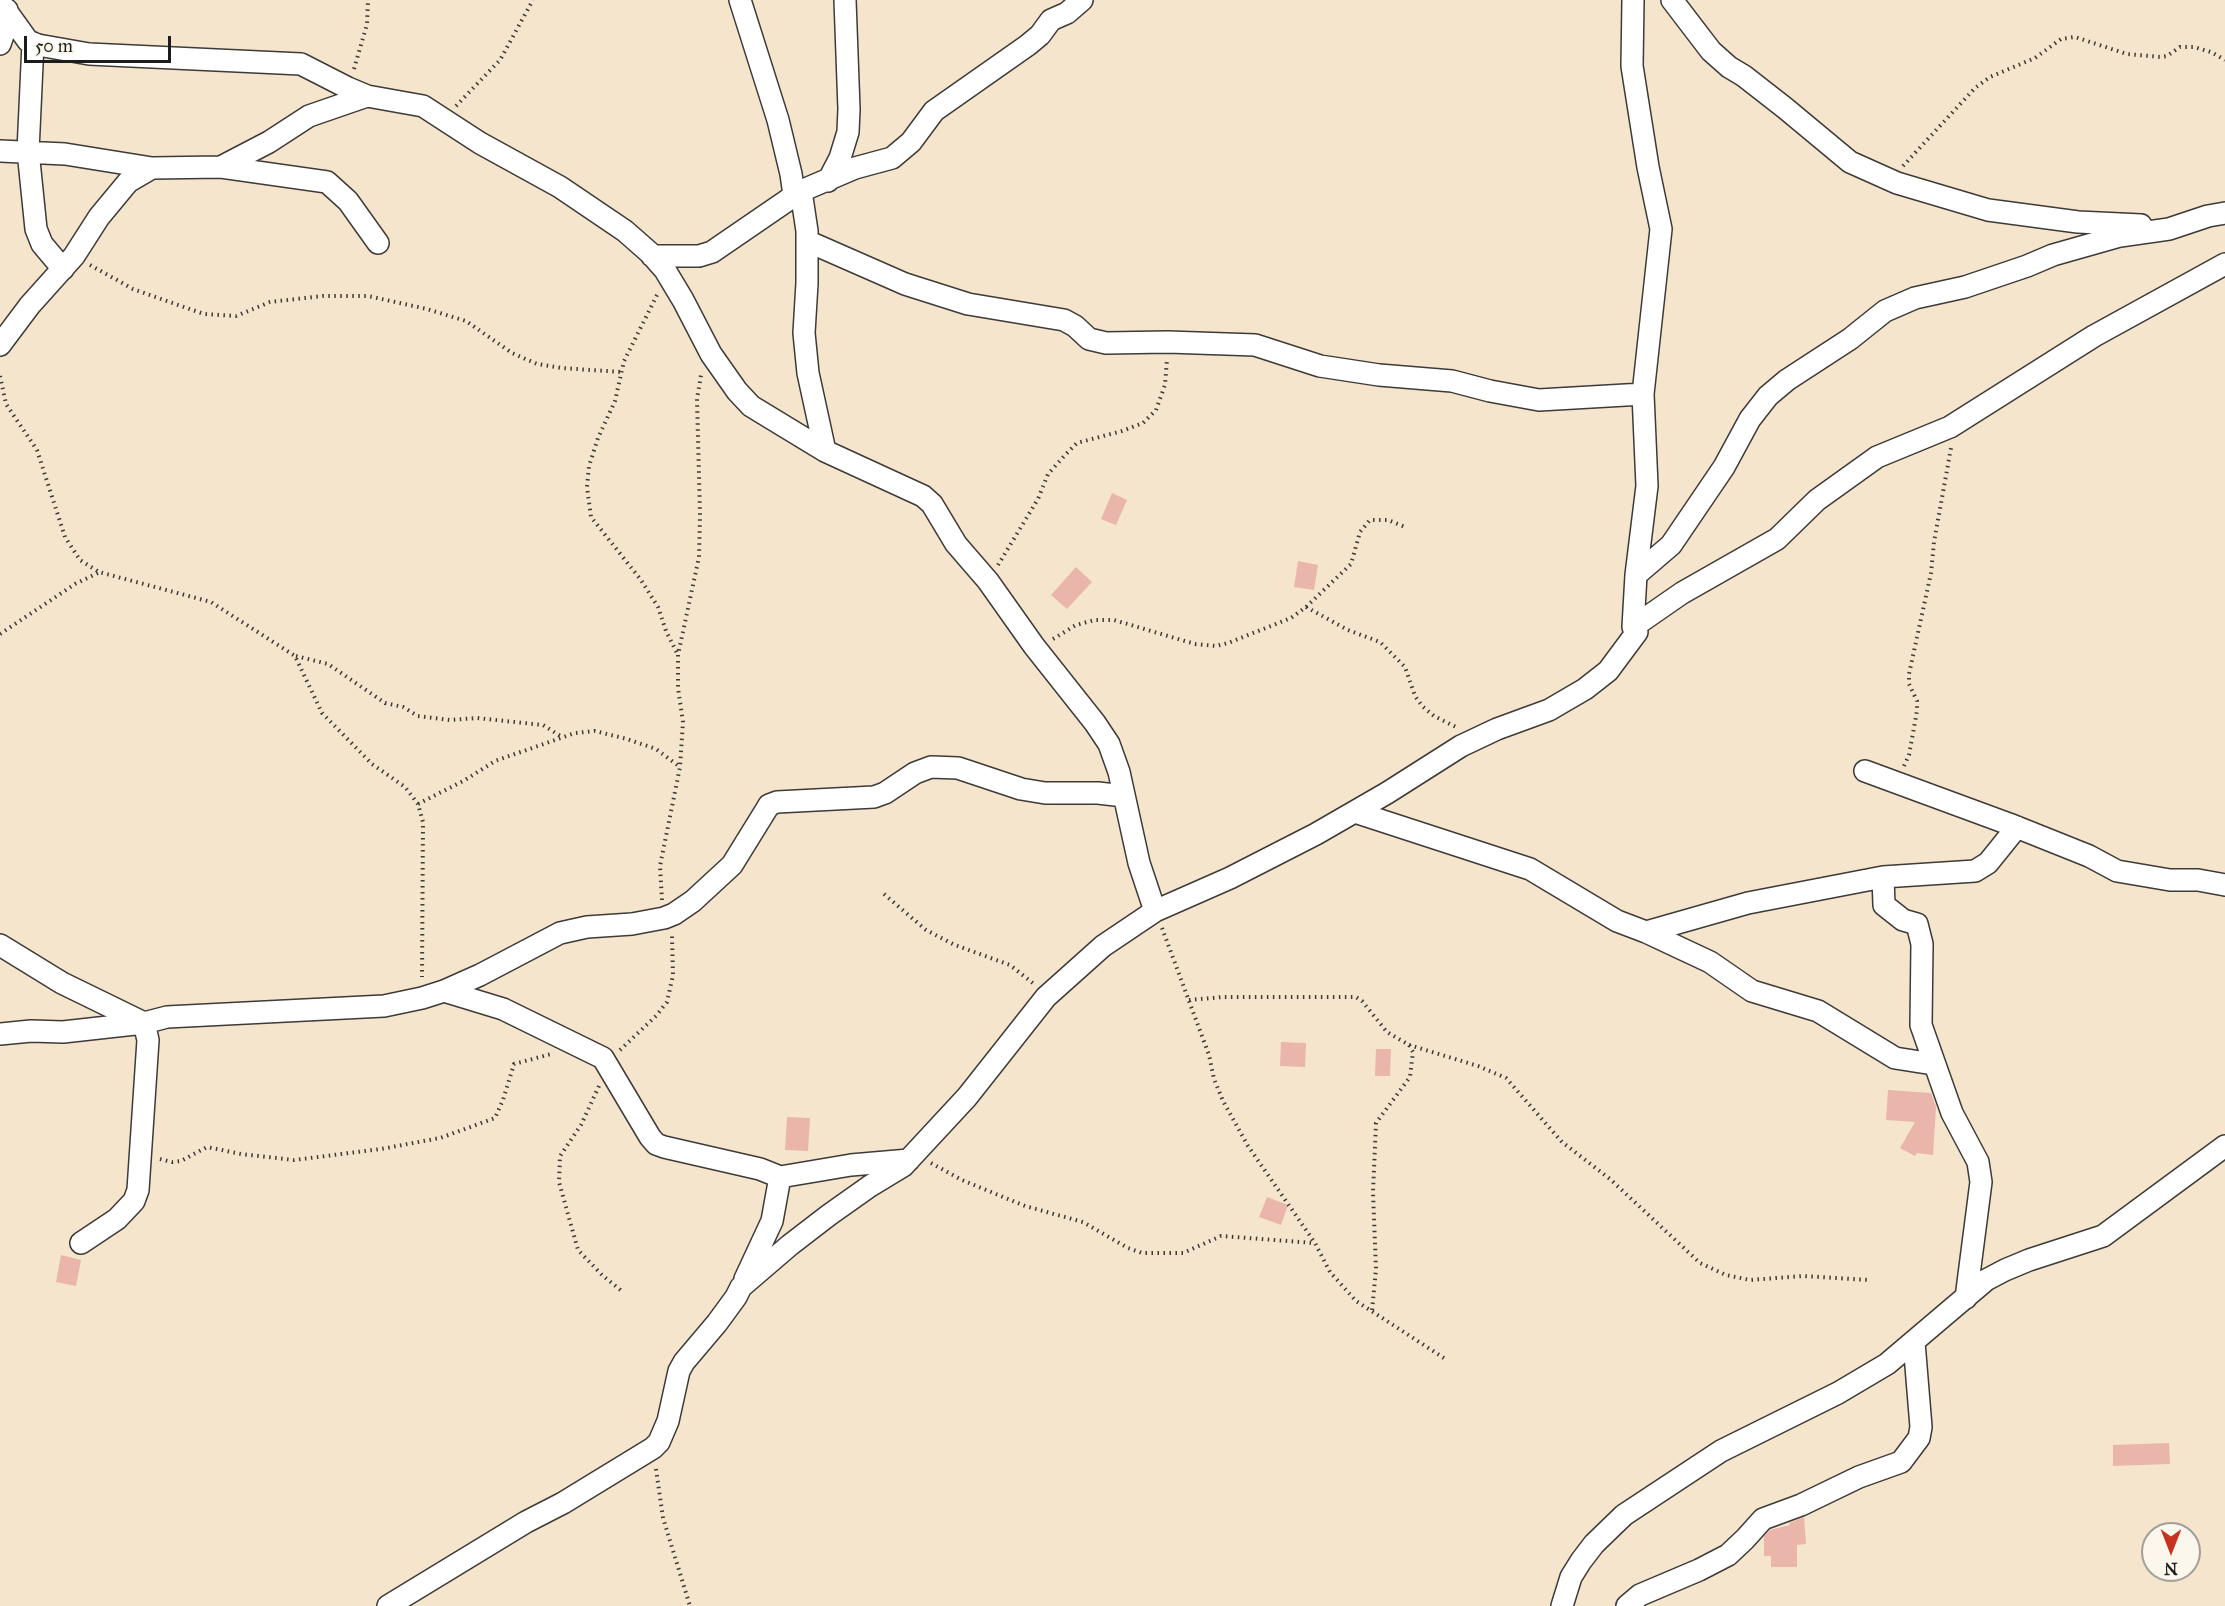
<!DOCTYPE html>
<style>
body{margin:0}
#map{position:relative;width:2225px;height:1606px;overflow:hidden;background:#f5e5cd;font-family:"IM FELL Great Primer",serif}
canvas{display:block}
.north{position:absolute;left:2141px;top:1522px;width:60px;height:60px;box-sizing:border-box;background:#fbf7ec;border:2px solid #a29f99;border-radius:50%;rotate:180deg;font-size:16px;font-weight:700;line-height:24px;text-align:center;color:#1c1c1c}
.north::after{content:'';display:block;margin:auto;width:21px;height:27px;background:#c8321e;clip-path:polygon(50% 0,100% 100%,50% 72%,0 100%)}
.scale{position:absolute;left:24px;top:36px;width:147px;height:27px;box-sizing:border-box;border:3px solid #1c1c1c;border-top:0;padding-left:8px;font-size:18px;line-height:21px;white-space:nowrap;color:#1c1c1c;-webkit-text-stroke:4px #fbf7ec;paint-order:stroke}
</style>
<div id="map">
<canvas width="2225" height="1606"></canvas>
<div class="north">N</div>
<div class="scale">50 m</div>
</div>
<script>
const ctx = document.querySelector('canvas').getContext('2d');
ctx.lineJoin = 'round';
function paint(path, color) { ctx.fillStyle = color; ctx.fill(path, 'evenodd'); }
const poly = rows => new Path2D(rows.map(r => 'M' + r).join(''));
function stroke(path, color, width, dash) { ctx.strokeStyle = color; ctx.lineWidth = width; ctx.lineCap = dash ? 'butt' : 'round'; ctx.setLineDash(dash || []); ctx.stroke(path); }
paint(poly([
 [1112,493,1127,500,1116,525,1101,519],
 [1298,561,1318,565,1314,590,1294,587],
 [1076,567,1092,582,1067,609,1051,595],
 [1281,1042,1306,1043,1305,1067,1280,1066],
 [1376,1049,1391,1049,1390,1076,1375,1076],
 [1888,1090,1931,1093,1936,1107,1933,1155,1917,1153,1915,1156,1900,1148,1915,1122,1886,1120],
 [787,1117,810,1118,808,1151,785,1150],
 [1267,1197,1288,1205,1281,1225,1259,1217],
 [61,1255,81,1260,76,1286,56,1282],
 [2169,1443,2170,1464,2113,1466,2113,1445],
 [1804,1517,1806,1544,1797,1545,1797,1567,1771,1567,1771,1556,1764,1556,1764,1536,1770,1530,1790,1525,1789,1523]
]), '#eab5ab');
const street = poly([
 [740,0,778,120,791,174,794,195],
 [1672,0,1711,51,1729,67,1744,76,1785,108,1850,162,1897,183,1988,210,2078,222,2141,225],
 [0,2,28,41,38,45,89,54,301,64,348,88,367,96,423,106,480,143,560,187,625,231,650,253,665,270,683,300,711,354,737,391,751,406,825,451,923,496,932,504,956,544,988,581,1034,646,1095,723,1109,744,1119,772,1139,863,1155,911],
 [33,43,28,151,36,229,42,244,63,269],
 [0,44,7,24,7,10],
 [0,151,65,154,152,168,221,167,269,142,309,116,367,96],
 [221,167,327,182,348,201,378,243],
 [828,181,840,158,848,132,849,109,845,0],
 [801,191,807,231,807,283,804,333,808,373,825,451],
 [807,241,905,284,968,304,1064,320,1075,326,1089,339,1106,343,1168,342,1255,345,1320,366,1379,375,1452,381,1490,391,1539,400,1643,394],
 [652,256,699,256,712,252,801,191,855,168,892,158,911,142,934,111,1028,45,1040,35,1051,20,1067,13,1082,0],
 [0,345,30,305,74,256,99,217,128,182,152,168],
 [1636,575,1671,545,1724,467,1750,419,1768,396,1787,380,1850,339,1885,311,1915,298,1965,287,2027,266,2053,255,2120,236,2169,229,2208,216,2225,213],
 [1633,627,1636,575,1647,486,1643,394,1661,229,1648,167,1632,66,1633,0],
 [1865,771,2009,824,2089,856,2117,871,2170,880,2198,880,2225,885],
 [1355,812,1530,869,1617,921,1646,932,1710,962,1752,991,1818,1011,1895,1058,1933,1064],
 [1883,877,1884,905,1903,920,1917,924,1922,944,1921,1025,1952,1113,1978,1162,1981,1182,1966,1298],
 [1646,932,1748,903,1883,877,1975,871,1988,863,2017,827],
 [0,945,62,983,144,1023,148,1040,138,1190,134,1201,117,1219,81,1243],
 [444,991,503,1009,603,1058,650,1137,656,1144,664,1147,760,1169,780,1177,851,1165,909,1160],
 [0,1034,31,1031,63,1032,144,1023,167,1017,384,1006,422,998,444,991,480,975,560,933,587,927,632,924,664,918,674,914,693,901,732,865,766,810,769,805,777,802,874,797,885,793,915,773,931,767,958,768,1021,789,1045,793,1098,793,1124,796],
 [745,1279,772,1221,780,1177],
 [388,1606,526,1522,563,1503,653,1448,659,1442,668,1421,679,1371,684,1362,717,1323,736,1297,741,1287,790,1245,829,1215,870,1186,903,1166,967,1097,1046,997,1103,946,1155,911,1230,878,1316,834,1387,793,1461,746,1497,729,1549,710,1585,689,1608,671,1637,632,1633,627,1682,593,1777,539,1817,500,1877,457,1950,427,2094,336,2225,264],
 [1562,1606,1571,1577,1581,1561,1594,1544,1624,1515,1721,1451,1838,1393,1887,1364,1986,1280,2005,1270,2029,1260,2103,1236,2225,1146],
 [1627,1606,1640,1595,1699,1570,1728,1555,1745,1539,1763,1519,1801,1505,1859,1477,1901,1462,1919,1438,1921,1427,1914,1342]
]);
stroke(street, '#3d3a37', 24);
stroke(poly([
 [354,69,367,24,368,0],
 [456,106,500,60,533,0],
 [1903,166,1975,88,1990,77,2035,58,2061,39,2075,37,2127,54,2161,57,2167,56,2180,47,2194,47,2211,52,2225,60],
 [90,265,133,289,204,314,236,316,270,302,323,296,368,296,427,309,466,321,512,353,537,364,562,368,621,372],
 [657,295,624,361,615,401,598,438,589,466,587,487,591,517,641,580,658,607,666,631,678,655],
 [0,376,6,404,37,450,65,537,80,560,99,572,211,602,295,656,322,713,372,764,405,787,418,804,423,822,422,977],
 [998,565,1038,499,1048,474,1066,454,1077,443,1122,431,1143,423,1156,410,1165,385,1167,359],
 [1306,607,1348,630,1380,642,1405,667,1415,696,1422,706,1434,716,1456,727],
 [0,634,75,584,98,573],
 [1053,639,1076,625,1095,620,1114,620,1195,644,1216,646,1228,643,1291,618,1306,607,1351,564,1360,532,1370,520,1388,520,1405,527],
 [296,656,328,664,385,703,403,707,418,716,450,720,477,718,543,725,562,737],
 [1904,766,1909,755,1917,711,1917,701,1909,684,1909,674,1931,573,1934,542,1951,448],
 [418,804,465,780,495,761,575,733,595,731,627,739,656,749,680,767],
 [884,894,926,930,955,945,1010,965,1034,984],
 [662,900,660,866,680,767,683,722,678,688,678,655,699,557,700,515,697,399,701,375],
 [1162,928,1209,1055,1214,1079,1223,1101,1248,1146,1315,1243,1330,1272,1356,1301,1447,1360],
 [1189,1000,1223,997,1356,997,1362,1001,1387,1032,1409,1045,1413,1052,1410,1077,1376,1123,1373,1192,1376,1269,1372,1311],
 [1409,1045,1478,1066,1506,1078,1562,1142,1610,1179,1700,1263,1726,1275,1750,1280,1803,1276,1869,1280],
 [620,1050,656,1016,667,1002,673,975,672,936],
 [599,1086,581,1125,560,1156,559,1182,578,1250,602,1275,623,1292],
 [160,1159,172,1162,181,1161,207,1147,241,1154,294,1160,381,1149,440,1138,495,1118,503,1100,514,1064,551,1054],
 [931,1163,962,1180,1025,1206,1083,1222,1128,1248,1142,1253,1183,1253,1221,1236,1314,1243],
 [656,1469,663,1518,690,1606]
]), '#3d3a37', 4, [1.5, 4.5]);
stroke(street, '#fff', 21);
</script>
